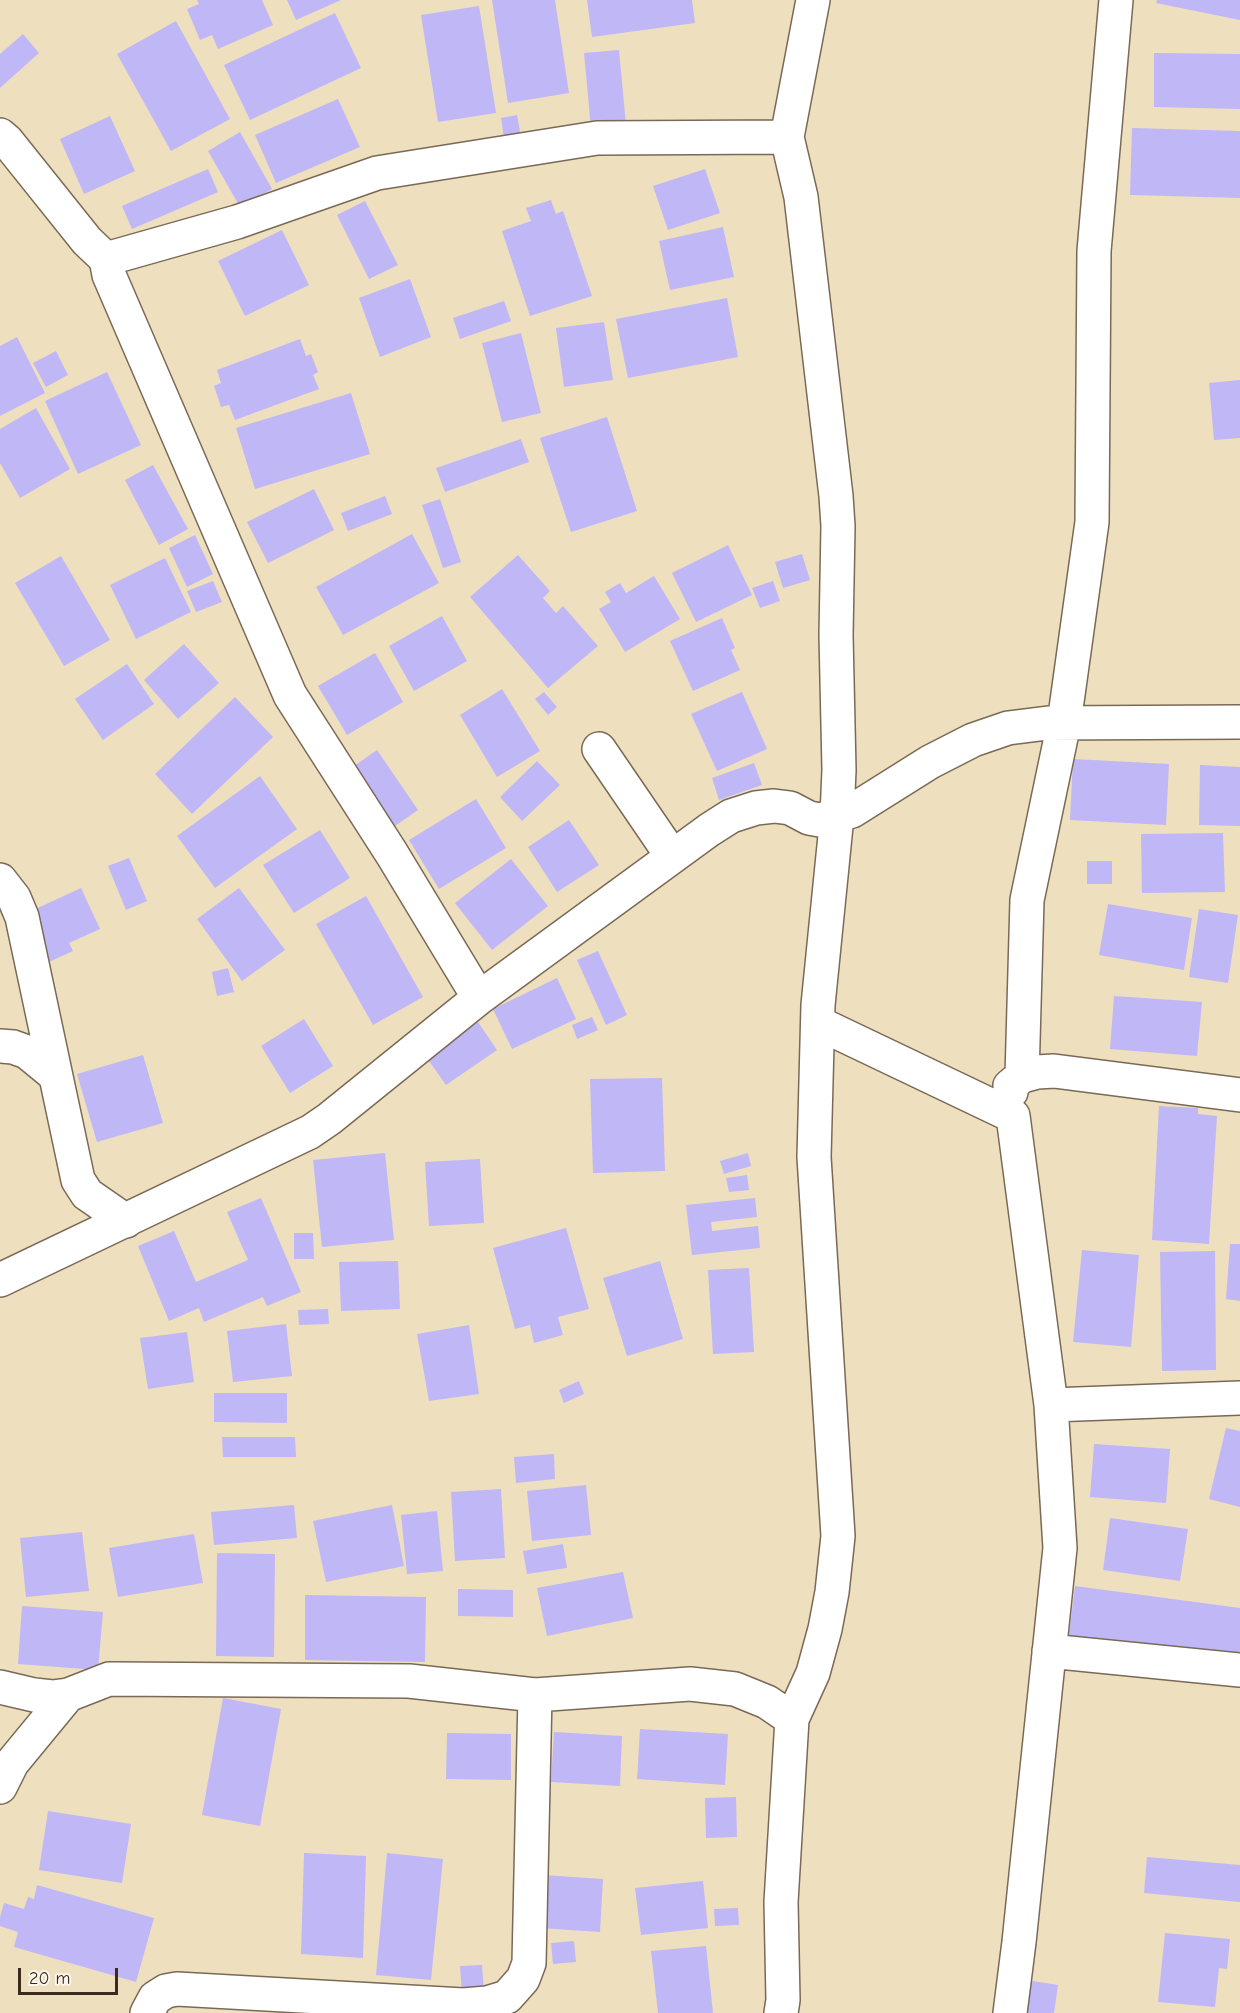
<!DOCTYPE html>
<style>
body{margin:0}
#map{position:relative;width:1240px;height:2013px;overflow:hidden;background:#eedfbe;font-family:"Comic Neue",sans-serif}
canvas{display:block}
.scale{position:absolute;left:18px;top:1968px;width:100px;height:27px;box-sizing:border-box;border:3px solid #3b2a1e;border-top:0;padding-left:8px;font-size:18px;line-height:21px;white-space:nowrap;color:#3b2a1e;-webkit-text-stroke:4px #fbf7ec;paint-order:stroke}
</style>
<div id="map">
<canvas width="1240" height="2013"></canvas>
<div class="scale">20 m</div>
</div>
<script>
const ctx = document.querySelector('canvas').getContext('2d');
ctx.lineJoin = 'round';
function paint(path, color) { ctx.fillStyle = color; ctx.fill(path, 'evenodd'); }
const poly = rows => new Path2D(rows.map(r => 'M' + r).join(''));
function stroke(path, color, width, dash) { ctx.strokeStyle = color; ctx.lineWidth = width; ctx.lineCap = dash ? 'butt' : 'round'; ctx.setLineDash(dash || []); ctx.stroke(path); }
paint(poly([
 [197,0,262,0,273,25,218,49,212,35,200,40,187,9,199,4],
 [287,0,341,0,296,20],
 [492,0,555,0,569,93,508,103],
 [587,0,692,0,695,23,592,37],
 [1157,0,1240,0,1240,20,1156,3],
 [479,6,496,113,438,122,421,15],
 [335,13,361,68,250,120,224,65],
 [176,21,230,119,171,151,117,54],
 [23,34,39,53,0,88,0,54],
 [619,50,626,125,591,128,584,53],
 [1154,53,1240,54,1240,109,1154,107],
 [338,99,360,147,276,183,255,135],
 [517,115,522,142,505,145,501,118],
 [110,116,135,171,84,194,60,139],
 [1132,128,1240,131,1240,198,1130,195],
 [240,132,272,189,240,207,208,151],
 [208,169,218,192,132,229,122,206],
 [705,169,720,213,668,230,653,186],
 [551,200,556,214,563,211,592,296,530,316,502,231,531,221,526,208],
 [365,201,398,265,369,279,337,215],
 [723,227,734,277,670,290,659,241],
 [282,230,309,285,245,316,218,261],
 [410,279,431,337,380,357,359,298],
 [727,298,738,357,628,378,616,319],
 [504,301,511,321,460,339,453,318],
 [604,322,613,380,564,387,556,328],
 [521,333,541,413,502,422,482,343],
 [17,337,45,393,0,416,0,346],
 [300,339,306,356,311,354,318,372,313,375,319,389,235,420,229,405,221,407,214,386,221,383,217,370],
 [56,351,68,375,46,387,33,363],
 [107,372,141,445,78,474,45,401],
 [1240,380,1240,438,1214,440,1209,383],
 [351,393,370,454,255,489,236,428],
 [36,408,70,469,20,498,0,463,0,429],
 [607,417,637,511,571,532,540,438],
 [521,439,529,462,445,492,436,468],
 [153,465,188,529,159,545,125,480],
 [314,489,334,530,268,563,247,522],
 [385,496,392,514,348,531,341,513],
 [440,499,461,562,443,568,422,505],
 [412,534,439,583,343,635,316,587],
 [195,535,213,574,187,587,169,548],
 [728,545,752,595,696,622,672,573],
 [802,554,810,580,783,588,775,562],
 [518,555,550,591,543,598,556,613,563,606,598,646,548,688,470,597],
 [61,556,110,640,64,666,15,583],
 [165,558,191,612,136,639,110,585],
 [654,576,680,619,625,652,599,609,611,602,605,592,620,583,626,593],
 [213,581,222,602,196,612,187,591],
 [773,581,780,601,760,608,752,588],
 [442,616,467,661,414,691,389,646],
 [722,618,735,648,731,650,740,670,693,691,670,641],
 [184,644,219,683,178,719,144,680],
 [375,653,403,702,347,735,318,686],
 [127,664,154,704,103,740,75,699],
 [502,689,540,751,497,777,460,715],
 [544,692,557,707,548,715,535,699],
 [742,692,767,749,717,771,691,714],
 [235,697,273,737,192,814,155,774],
 [377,750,418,810,395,826,354,766],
 [1073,759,1169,764,1166,825,1070,820],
 [537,761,560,785,522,821,500,797],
 [754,763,762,785,719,800,712,778],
 [1200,765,1240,767,1240,826,1199,825],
 [260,776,297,829,215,888,177,836],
 [476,799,506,848,439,889,409,840],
 [569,820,599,865,557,892,528,847],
 [320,830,350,878,294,913,263,865],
 [1223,833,1225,892,1142,893,1141,834],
 [129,858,147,901,126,910,108,866],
 [511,859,548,906,492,950,455,903],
 [1087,861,1112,861,1112,884,1087,884],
 [81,888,100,929,69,943,73,951,49,962,27,913],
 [239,888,285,950,242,981,197,919],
 [366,896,423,997,373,1025,316,924],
 [1108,904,1192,918,1184,970,1099,955],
 [1199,909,1238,915,1228,983,1189,977],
 [598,951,627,1015,606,1025,577,960],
 [228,968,234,992,217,996,212,972],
 [557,978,576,1019,512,1049,493,1009],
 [1114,996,1202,1002,1197,1056,1110,1049],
 [592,1017,598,1030,577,1039,572,1025],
 [304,1019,333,1066,290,1093,261,1046],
 [478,1022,497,1050,446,1085,427,1058],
 [143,1055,163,1123,97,1142,77,1074],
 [662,1078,665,1171,593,1173,590,1079],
 [1159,1106,1198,1108,1198,1114,1217,1116,1209,1244,1152,1240],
 [385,1153,394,1240,322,1247,313,1160],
 [748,1153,751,1166,724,1174,720,1161],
 [480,1159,484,1223,429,1226,425,1162],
 [747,1175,749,1190,729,1192,726,1178],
 [261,1198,301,1292,267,1306,263,1297,204,1322,199,1308,169,1321,138,1246,174,1231,196,1282,248,1260,227,1212],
 [755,1198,757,1217,711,1222,712,1231,758,1226,760,1248,692,1255,686,1205],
 [566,1228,589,1309,558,1317,563,1335,534,1343,530,1325,515,1329,493,1248],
 [294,1233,313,1233,314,1259,294,1259],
 [1230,1244,1240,1244,1240,1301,1226,1299],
 [1082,1250,1139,1255,1131,1347,1073,1342],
 [1215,1251,1216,1370,1162,1371,1160,1252],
 [398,1261,400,1309,341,1311,339,1262],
 [660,1261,683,1339,627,1356,603,1278],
 [749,1268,754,1352,713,1354,708,1270],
 [328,1309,329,1324,299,1325,298,1310],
 [286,1324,292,1376,233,1382,227,1331],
 [469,1325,479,1394,429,1401,417,1334],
 [187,1332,194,1382,148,1389,140,1338],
 [579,1381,584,1394,564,1403,559,1390],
 [214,1393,287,1393,287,1423,214,1422],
 [1226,1428,1240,1431,1240,1507,1209,1499],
 [222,1437,295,1437,296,1457,223,1457],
 [1094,1444,1170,1449,1166,1503,1090,1497],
 [554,1454,555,1479,516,1483,514,1457],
 [586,1485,591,1535,532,1541,527,1491],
 [501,1489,505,1558,455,1561,451,1492],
 [294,1505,297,1538,214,1545,211,1512],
 [392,1505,404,1566,326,1582,313,1521],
 [437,1511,443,1571,407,1574,401,1515],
 [1110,1518,1188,1529,1180,1581,1103,1570],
 [82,1532,89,1591,26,1597,20,1538],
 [194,1534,203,1583,118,1597,109,1548],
 [563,1544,567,1568,527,1574,523,1551],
 [217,1553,275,1554,274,1657,216,1656],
 [623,1572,633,1618,547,1636,537,1588],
 [1075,1586,1240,1608,1240,1664,1068,1643],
 [458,1589,513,1590,513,1617,458,1616],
 [305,1595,426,1597,425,1662,305,1660],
 [22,1606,103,1612,98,1670,18,1664],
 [223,1698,281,1709,260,1826,202,1815],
 [640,1729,728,1734,725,1785,637,1779],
 [554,1732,622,1736,620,1786,551,1782],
 [447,1733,511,1734,511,1780,446,1779],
 [736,1797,737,1837,706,1838,705,1798],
 [48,1811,131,1824,122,1883,39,1870],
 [304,1853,366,1856,363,1958,301,1954],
 [387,1853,443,1859,431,1980,376,1975],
 [1147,1857,1240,1865,1240,1902,1144,1893],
 [543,1875,603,1879,600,1932,540,1928],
 [703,1881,708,1928,641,1935,635,1888],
 [37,1885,154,1918,136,1982,14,1947,18,1932,0,1926,0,1917,4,1903,24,1909,28,1897,34,1899],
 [738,1908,739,1925,715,1926,714,1909],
 [1165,1933,1230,1939,1227,1969,1219,1968,1215,2007,1158,2002],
 [574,1941,576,1962,553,1964,551,1943],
 [706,1946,713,2013,658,2013,651,1951],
 [482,1965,484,1992,462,1993,460,1966],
 [1026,1980,1058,1985,1054,2013,1020,2013]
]), '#c0b7f7');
const minor = poly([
 [0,135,7,141,87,241,106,259,109,275,290,695,392,854,479,998],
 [106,259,237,222,377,173,597,138,787,137],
 [599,749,672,856],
 [0,880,14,898,22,917,78,1180,87,1194,126,1221],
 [818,1023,1013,1116,1051,1405,1060,1548,1019,1942,1010,2013],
 [0,1046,13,1047,27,1052,55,1075],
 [1022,1076,1027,900,1064,723,1092,522,1094,251,1116,0],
 [1011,1092,1010,1086,1022,1076,1037,1072,1054,1071,1240,1095],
 [0,1280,310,1132,329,1119,479,998,709,830,731,816,756,808,774,806,790,808,809,818,820,820,852,811,930,762,973,740,1008,728,1048,723,1240,722],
 [1051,1405,1240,1398],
 [1049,1651,1240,1670],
 [0,1687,34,1695,52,1697,68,1695,109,1679,409,1681,535,1695,690,1684,735,1689,767,1702,792,1719,781,1902,783,2000,781,2013],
 [792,1719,813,1673,825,1629,832,1592,838,1536,814,1157,818,1005,837,816,839,770,836,635,838,526,836,496,801,197,787,137,813,0],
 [0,1787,12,1763,68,1695],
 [147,2013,155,1998,166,1991,177,1989,463,2005,487,2003,507,1997,523,1979,529,1963,535,1695]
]);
stroke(minor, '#7a6956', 36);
stroke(minor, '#fff', 33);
</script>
